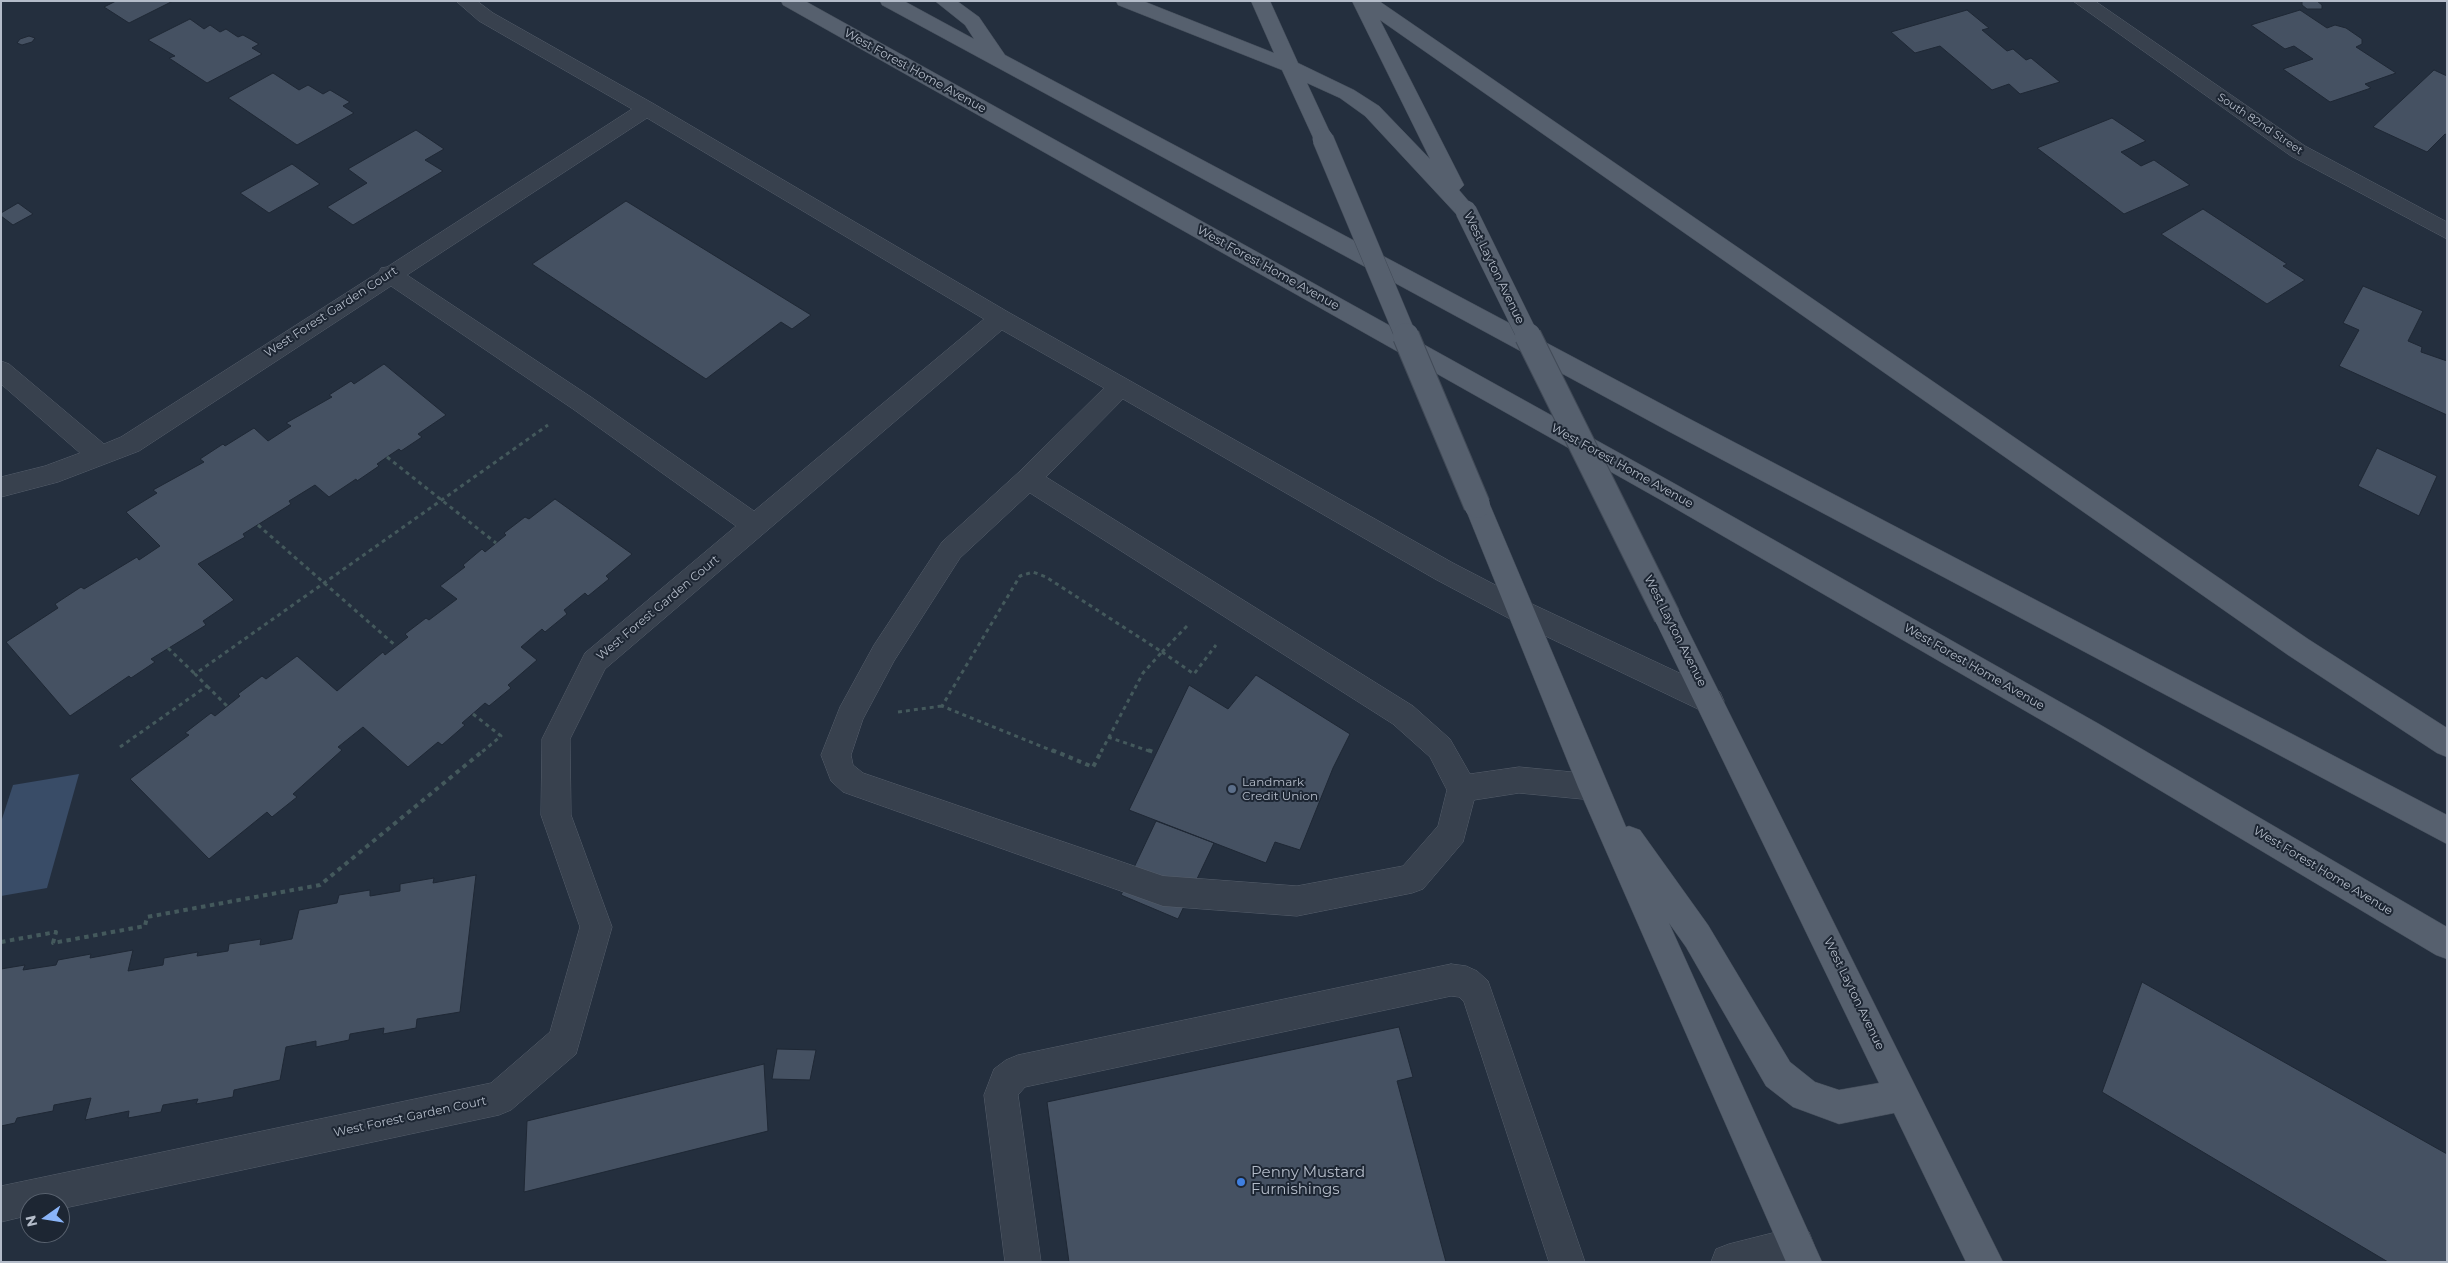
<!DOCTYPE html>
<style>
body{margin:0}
#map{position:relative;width:2448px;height:1263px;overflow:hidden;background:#242f3e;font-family:Montserrat,sans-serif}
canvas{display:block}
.frame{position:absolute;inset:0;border:2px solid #b4bcc9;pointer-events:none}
.north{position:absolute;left:20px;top:1193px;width:50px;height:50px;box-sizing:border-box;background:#1d2633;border:1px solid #59626f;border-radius:50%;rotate:257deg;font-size:14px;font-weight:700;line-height:20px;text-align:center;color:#b4bcc9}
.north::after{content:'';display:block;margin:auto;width:18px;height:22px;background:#8ab4f8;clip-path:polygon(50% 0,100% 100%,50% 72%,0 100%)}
</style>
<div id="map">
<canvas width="2448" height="1263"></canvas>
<div class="frame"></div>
<div class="north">N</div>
</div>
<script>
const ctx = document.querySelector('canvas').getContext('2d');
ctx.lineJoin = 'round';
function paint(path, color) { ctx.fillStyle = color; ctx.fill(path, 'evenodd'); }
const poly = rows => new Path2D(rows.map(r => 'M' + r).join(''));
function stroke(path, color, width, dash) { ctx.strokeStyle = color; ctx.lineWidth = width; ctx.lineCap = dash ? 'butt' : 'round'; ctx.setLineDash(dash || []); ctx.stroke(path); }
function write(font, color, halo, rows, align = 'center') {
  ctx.font = font + ' Montserrat,sans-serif'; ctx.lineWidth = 4; ctx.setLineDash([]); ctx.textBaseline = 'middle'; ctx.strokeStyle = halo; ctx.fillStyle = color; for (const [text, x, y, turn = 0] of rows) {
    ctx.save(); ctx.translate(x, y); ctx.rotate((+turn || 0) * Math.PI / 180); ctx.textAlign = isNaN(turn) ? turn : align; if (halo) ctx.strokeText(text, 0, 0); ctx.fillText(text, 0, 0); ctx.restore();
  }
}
paint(poly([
 [79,774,47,888,1,896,1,822,13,785]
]), '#394c67');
const building = poly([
 [116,1,173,1,129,23,104,7,116,1],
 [2302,1,2317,1,2322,5,2322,9,2307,9,2302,5,2302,1],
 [1967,10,1989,28,1982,30,2007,51,2013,49,2026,60,2031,58,2060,82,2020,94,2009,84,1992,90,1940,46,1915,53,1891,32,1967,10],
 [2300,10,2327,28,2335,25,2346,28,2362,39,2362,44,2356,47,2396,73,2365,84,2371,88,2330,102,2283,69,2313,59,2294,46,2285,49,2251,25,2300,10],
 [190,19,204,29,210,25,220,32,226,29,238,37,243,35,259,44,252,48,262,54,207,83,169,58,175,56,148,40,190,19],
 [29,36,35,38,32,42,22,45,17,43,20,39,29,36],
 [2434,70,2447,76,2447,135,2445,134,2427,152,2373,127,2434,70],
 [273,73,299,90,308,85,323,94,330,90,350,102,343,106,354,113,297,145,228,98,273,73],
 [2112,118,2146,141,2121,152,2141,166,2154,160,2190,185,2124,214,2037,148,2112,118],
 [416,130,444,149,425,160,443,171,353,225,327,207,367,183,348,169,416,130],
 [292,164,320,184,269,213,240,193,292,164],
 [626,201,811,315,792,329,781,322,706,379,532,264,626,201],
 [18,203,33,214,13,225,1,216,1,213,18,203],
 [2203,209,2287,264,2283,266,2305,280,2267,304,2161,234,2203,209],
 [2363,286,2423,311,2408,341,2422,347,2421,352,2447,361,2447,415,2339,366,2359,330,2343,323,2363,286],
 [384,364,446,415,418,434,422,437,401,451,399,449,387,457,377,464,379,466,357,481,356,479,329,497,315,485,289,501,291,504,243,534,245,537,198,564,234,600,203,621,206,625,151,659,155,662,131,678,129,676,70,716,6,642,58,608,55,604,81,587,84,589,137,557,139,560,160,546,126,512,157,493,153,490,204,462,200,459,223,444,225,446,254,428,268,441,291,426,286,423,332,397,329,395,351,381,354,384,384,364],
 [2377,448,2437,476,2419,516,2358,486,2377,448],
 [555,499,632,554,606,576,609,579,588,596,585,593,564,610,567,614,545,632,542,629,521,647,537,660,508,685,511,688,489,706,485,703,462,723,465,725,442,745,438,742,408,767,363,727,338,747,342,750,293,794,297,797,272,817,267,812,209,859,130,779,189,735,185,733,211,713,215,716,240,696,238,694,262,676,266,679,297,656,337,691,383,652,385,655,408,637,405,634,426,618,429,620,457,599,440,586,465,567,463,565,482,549,485,552,506,535,504,533,525,517,529,519,555,499],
 [1256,675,1350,734,1333,768,1300,850,1275,842,1266,863,1129,810,1189,685,1228,709,1256,675],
 [1156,821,1214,843,1178,919,1121,895,1156,821],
 [476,875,460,1012,417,1019,416,1028,383,1034,384,1028,350,1034,349,1040,316,1047,316,1041,286,1047,280,1080,234,1090,233,1097,196,1104,198,1099,163,1105,161,1112,128,1118,129,1111,85,1120,91,1098,54,1105,53,1111,17,1118,15,1123,1,1126,1,969,25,965,23,970,56,965,58,960,91,954,90,958,133,950,128,971,163,965,164,958,198,952,197,956,228,951,229,944,261,939,260,945,292,939,299,910,337,903,339,895,370,890,370,896,400,891,400,884,434,878,433,883,476,875],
 [2142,982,2447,1154,2447,1262,2388,1262,2102,1092,2142,982],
 [1399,1027,1413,1077,1397,1081,1446,1262,1069,1262,1047,1102,1399,1027],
 [777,1049,816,1050,810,1080,772,1079,777,1049],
 [764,1064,768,1131,524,1192,527,1121,764,1064]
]);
paint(building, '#455162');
stroke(building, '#1f2835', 1);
const minor = poly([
 [456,1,477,1,493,13,654,104,1008,312,1453,563,1532,604,1720,692,1724,701,1720,710,1710,713,1700,710,1512,620,1435,579,1123,399,1046,477,1413,706,1450,739,1470,774,1519,767,1593,774,1603,778,1608,787,1603,796,1593,800,1519,793,1474,800,1463,842,1423,889,1412,893,1297,916,1163,906,843,792,831,781,821,755,840,707,874,645,942,542,1019,472,1104,388,1002,330,605,669,570,739,571,815,612,927,576,1054,511,1110,499,1115,60,1209,60,1203,30,1203,30,1215,1,1222,1,1186,491,1083,550,1032,580,927,541,815,542,739,585,653,736,526,573,409,391,286,139,451,58,482,1,497,1,477,45,466,80,453,1,384,1,361,9,364,104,444,121,437,379,272,381,268,387,267,632,109,479,21,456,1],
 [647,118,984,319,754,511,591,397,407,275,647,118],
 [1030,493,1393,724,1430,757,1447,790,1438,826,1403,866,1297,886,1163,876,863,773,853,765,851,755,863,719,894,661,960,558,1030,493],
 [2073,1,2095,1,2305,146,2447,222,2447,239,2291,156,2073,1],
 [1451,964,1466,966,1477,971,1488,981,1585,1262,1549,1262,1464,1002,1459,997,1451,996,1025,1087,1018,1095,1041,1262,1005,1262,984,1095,994,1069,1006,1060,1018,1055,1451,964],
 [1796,1227,1809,1232,1814,1245,1809,1258,1799,1262,1711,1262,1716,1249,1729,1244,1796,1227]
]);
const major = poly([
 [781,1,805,1,1677,485,2099,724,2447,927,2447,959,2436,955,2079,742,1659,499,783,5,781,1],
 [880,1,904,1,974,39,965,25,935,1,957,1,979,17,1005,55,1686,417,2447,815,2447,844,1668,431,882,5,880,1],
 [1116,1,1143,1,1274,53,1251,1,1270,1,1298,63,1354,90,1379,106,1430,159,1352,1,1379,1,2308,639,2447,728,2447,757,2437,753,2288,655,1380,20,1464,185,1459,190,1477,211,1474,216,1466,218,1458,216,1365,116,1340,98,1307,83,1333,139,1330,144,1323,146,1316,144,1282,70,1118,5,1116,1],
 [1477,495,1486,498,1490,505,1626,827,1629,826,1640,830,1708,925,1790,1062,1815,1082,1839,1090,1879,1083,1653,616,1657,608,1667,605,1677,608,2003,1262,1966,1262,1894,1113,1839,1124,1793,1107,1766,1086,1686,947,1669,923,1822,1262,1786,1262,1578,787,1464,505,1468,498,1477,495]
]);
stroke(minor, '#565f6c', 1);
stroke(major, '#414a57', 1);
stroke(poly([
 [387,457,496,543],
 [258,525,396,646],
 [168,648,195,674],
 [1162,652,1194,674,1216,645],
 [1162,652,1187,626],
 [207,686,227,706],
 [898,712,942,706],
 [473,714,501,736,482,752],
 [1108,737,1152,752],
 [120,747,207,686,195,674,548,425],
 [1055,752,942,706,1020,576,1033,572,1046,577,1162,652],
 [1101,752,1143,673,1162,652]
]), '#44595c', 3, [4, 4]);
stroke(poly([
 [1052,750,1093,767,1102,750],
 [1148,750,1156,753],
 [1,942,56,932,53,943,145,926,147,917,320,885,484,750]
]), '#44595c', 4, [4.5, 4.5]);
paint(minor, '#38414e');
paint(major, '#56606e');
const majorBridgeFar1 = poly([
 [1323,139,1406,337],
 [1466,211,1528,337]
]);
const majorBridge = poly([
 [1406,336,1477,505],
 [1528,336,1667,616]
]);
stroke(majorBridgeFar1, '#414a57', 22, []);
stroke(majorBridge, '#414a57', 28, []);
stroke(majorBridgeFar1, '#56606e', 21);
stroke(majorBridge, '#56606e', 26);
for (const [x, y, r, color] of [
 [1232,789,5,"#5c6f8a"],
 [1241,1182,5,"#3f7fe0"]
]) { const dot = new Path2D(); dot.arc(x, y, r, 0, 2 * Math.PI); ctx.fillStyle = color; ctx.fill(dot); stroke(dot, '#1d2633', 2); }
write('11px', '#b4bcc9', '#1d2633', [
 ["South 82nd Street",2260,124,34]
]);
write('12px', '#b4bcc9', '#1d2633', [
 ["West Forest Home Avenue",915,71,29],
 ["West Forest Home Avenue",1268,268,29],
 ["West Layton Avenue",1494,268,64],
 ["West Forest Garden Court",331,312,-33],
 ["West Forest Home Avenue",1622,466,29],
 ["West Forest Garden Court",658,608,-40],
 ["West Layton Avenue",1675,631,63],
 ["West Forest Home Avenue",1974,667,30],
 ["West Forest Home Avenue",2323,871,31],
 ["West Layton Avenue",1854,994,64],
 ["West Forest Garden Court",410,1117,-12]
]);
write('12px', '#b4bcc9', '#1d2633', [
 ["Landmark",1242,782],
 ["Credit Union",1242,796]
], 'left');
write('15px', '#b4bcc9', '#1d2633', [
 ["Penny Mustard",1251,1173],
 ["Furnishings",1251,1190]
], 'left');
</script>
